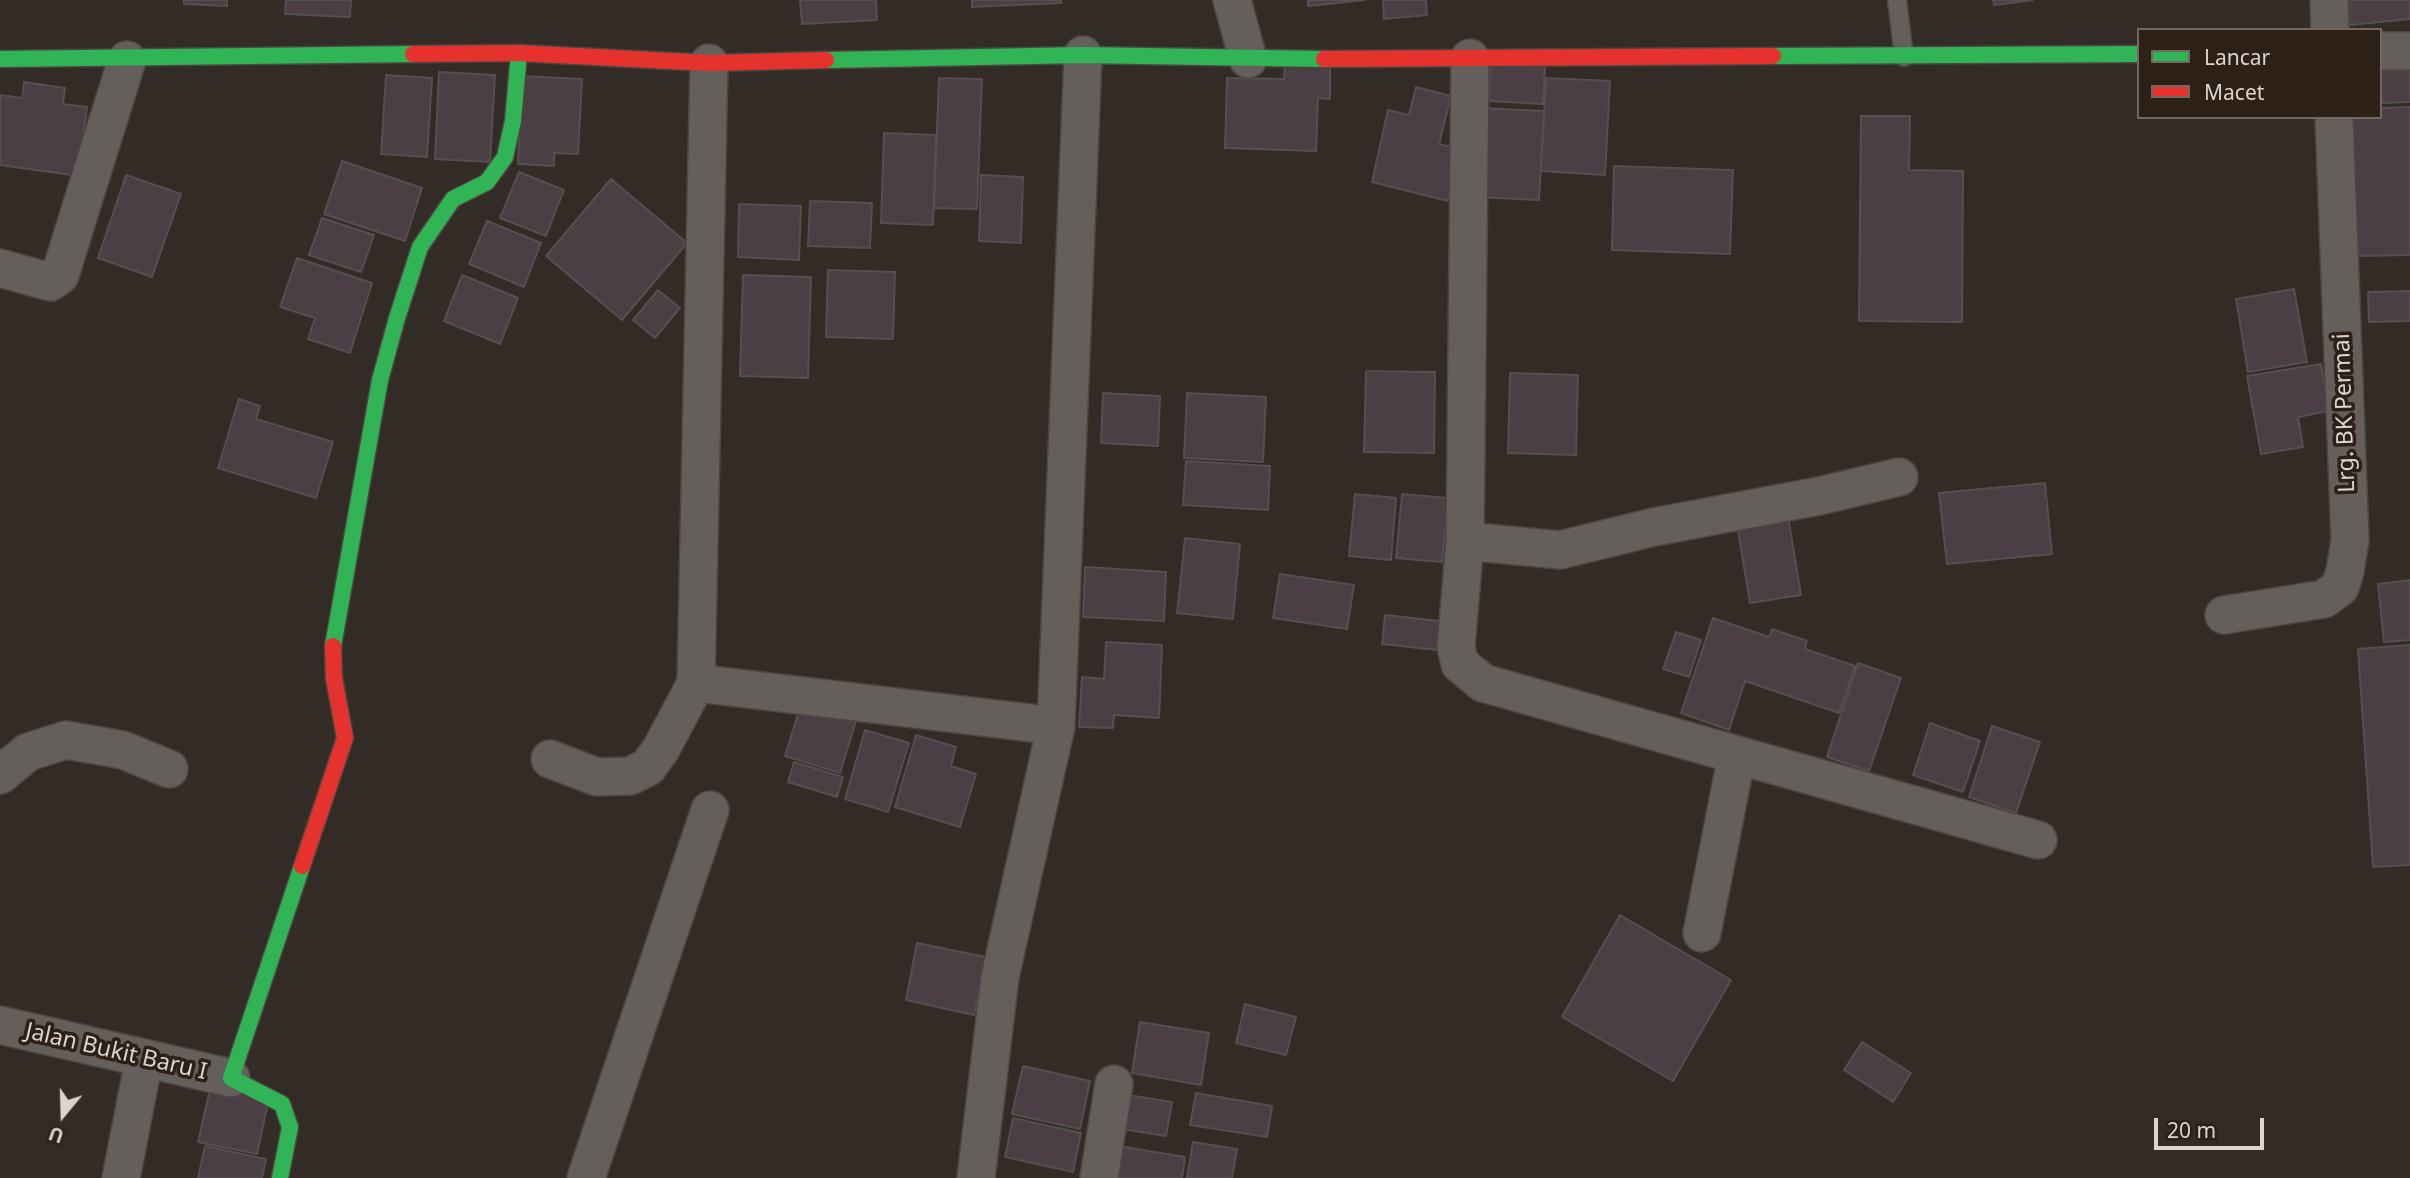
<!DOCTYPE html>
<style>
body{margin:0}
#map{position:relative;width:2410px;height:1178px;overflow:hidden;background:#322b26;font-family:"Noto Sans",sans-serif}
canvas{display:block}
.legend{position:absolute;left:2137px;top:28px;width:245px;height:91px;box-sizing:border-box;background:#2d2017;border:2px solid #736860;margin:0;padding:9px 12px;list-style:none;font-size:21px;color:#dcd4ce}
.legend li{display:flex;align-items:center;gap:14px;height:35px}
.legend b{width:35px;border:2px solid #736860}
.north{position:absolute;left:28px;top:1080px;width:70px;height:70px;-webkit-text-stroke:5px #2d2017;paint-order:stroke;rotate:199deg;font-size:19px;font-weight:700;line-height:28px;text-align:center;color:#dcd4ce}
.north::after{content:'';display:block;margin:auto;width:24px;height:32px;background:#dcd4ce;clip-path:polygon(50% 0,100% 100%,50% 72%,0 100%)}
.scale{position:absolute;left:2154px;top:1118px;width:110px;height:32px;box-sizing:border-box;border:4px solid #dcd4ce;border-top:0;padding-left:9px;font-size:21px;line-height:24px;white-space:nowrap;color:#dcd4ce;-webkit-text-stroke:5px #2d2017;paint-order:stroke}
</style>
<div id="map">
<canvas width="2410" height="1178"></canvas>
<ul class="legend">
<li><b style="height:9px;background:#30b455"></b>Lancar</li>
<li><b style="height:9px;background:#e5322d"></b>Macet</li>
</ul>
<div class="north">U</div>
<div class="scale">20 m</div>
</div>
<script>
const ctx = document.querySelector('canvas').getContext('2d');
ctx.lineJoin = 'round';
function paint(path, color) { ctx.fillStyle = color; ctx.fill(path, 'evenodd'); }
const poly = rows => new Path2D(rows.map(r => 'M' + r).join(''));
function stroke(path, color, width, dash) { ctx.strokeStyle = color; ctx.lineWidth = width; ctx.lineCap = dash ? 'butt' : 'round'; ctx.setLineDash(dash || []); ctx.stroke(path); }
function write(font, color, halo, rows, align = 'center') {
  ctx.font = font + ' "Noto Sans",sans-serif'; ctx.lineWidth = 7; ctx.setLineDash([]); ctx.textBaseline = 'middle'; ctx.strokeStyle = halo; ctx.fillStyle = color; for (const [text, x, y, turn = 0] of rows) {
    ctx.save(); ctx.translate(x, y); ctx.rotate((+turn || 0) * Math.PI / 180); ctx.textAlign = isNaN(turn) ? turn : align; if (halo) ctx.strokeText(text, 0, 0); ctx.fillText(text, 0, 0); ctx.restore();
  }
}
const building = poly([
 [184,0,227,0,227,6,184,4,184,0],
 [286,0,351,0,350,17,285,14,286,0],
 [800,0,876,0,877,20,802,24,800,0],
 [972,0,1061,0,1061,3,972,7,972,0],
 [1308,0,1365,0,1308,6,1308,0],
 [1383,0,1426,0,1427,15,1384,19,1383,0],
 [1993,0,2033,0,1994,5,1993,0],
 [2348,0,2410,0,2410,19,2350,25,2348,0],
 [1285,62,1330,64,1330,99,1318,98,1316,151,1225,148,1227,78,1284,79,1285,62],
 [1491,64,1545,66,1543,104,1489,101,1491,64],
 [2410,65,2410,102,2380,103,2380,66,2410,65],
 [439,72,495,75,490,162,435,159,439,72],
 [386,75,432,78,427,157,381,154,386,75],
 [522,76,582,79,578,154,554,153,554,166,518,164,522,76],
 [939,78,982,79,977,209,934,208,939,78],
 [1546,78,1610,81,1605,175,1541,171,1546,78],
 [24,82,65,88,63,104,87,107,78,176,0,165,0,95,22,98,24,82],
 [1416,87,1451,96,1439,144,1460,149,1448,201,1372,182,1388,110,1409,115,1416,87],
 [2410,107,2410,255,2356,256,2353,117,2380,117,2380,108,2410,107],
 [1481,108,1544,111,1539,200,1477,197,1481,108],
 [1861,116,1910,116,1909,170,1963,171,1962,322,1859,321,1861,116],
 [884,133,936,135,933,225,881,223,884,133],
 [342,161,422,188,405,241,324,214,342,161],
 [1614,166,1733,170,1730,254,1612,250,1614,166],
 [519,172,564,190,546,236,500,218,519,172],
 [126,175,181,194,152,277,98,258,126,175],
 [981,175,1023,177,1021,243,979,241,981,175],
 [611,179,687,243,622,320,546,256,611,179],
 [810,201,872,203,870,248,808,246,810,201],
 [739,204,801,206,799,260,738,257,739,204],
 [322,218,374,235,361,272,309,255,322,218],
 [487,221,541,243,524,287,469,264,487,221],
 [297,258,372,283,350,353,308,339,315,318,280,307,297,258],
 [828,270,895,272,893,339,826,337,828,270],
 [462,275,518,298,500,344,444,321,462,275],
 [743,275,811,277,808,378,740,376,743,275],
 [2294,289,2307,362,2248,372,2236,299,2294,289],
 [658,290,680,308,655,338,633,320,658,290],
 [2410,291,2410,321,2369,322,2368,292,2410,291],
 [2321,364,2329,411,2298,417,2303,447,2261,454,2247,376,2321,364],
 [1366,371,1435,372,1434,453,1364,452,1366,371],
 [1510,373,1578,375,1576,455,1508,453,1510,373],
 [1103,393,1160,396,1158,446,1101,443,1103,393],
 [1187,393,1266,397,1263,462,1184,458,1187,393],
 [239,399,260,406,256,419,333,442,316,498,218,468,239,399],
 [1186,461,1270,466,1268,510,1183,505,1186,461],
 [2045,483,2052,554,1947,564,1939,493,2045,483],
 [1355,494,1396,498,1391,560,1349,556,1355,494],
 [1402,494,1448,498,1442,562,1396,558,1402,494],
 [1787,510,1801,595,1750,603,1736,519,1787,510],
 [1185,538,1240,544,1233,619,1177,613,1185,538],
 [1085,567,1166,572,1164,621,1083,617,1085,567],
 [1280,574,1354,585,1347,629,1273,618,1280,574],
 [2410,580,2410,640,2384,642,2378,584,2410,580],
 [1385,615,1440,621,1437,650,1382,644,1385,615],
 [1713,618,1769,637,1772,629,1807,641,1805,649,1855,666,1839,713,1745,681,1729,730,1681,713,1713,618],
 [1676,632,1701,640,1689,677,1663,669,1676,632],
 [1106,642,1162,645,1159,718,1114,715,1113,728,1079,727,1082,677,1104,679,1106,642],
 [2410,645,2410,865,2373,867,2358,649,2410,645],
 [1858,663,1901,678,1869,771,1827,757,1858,663],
 [801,704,856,721,840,773,785,756,801,704],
 [1930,723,1980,741,1963,792,1913,775,1930,723],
 [1992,726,2040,742,2016,813,1969,797,1992,726],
 [865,730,909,743,888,812,845,799,865,730],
 [916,735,956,747,951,766,976,774,960,827,895,807,916,735],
 [794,762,843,777,837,797,788,782,794,762],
 [1620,915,1731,980,1673,1081,1562,1017,1620,915],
 [917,943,986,957,974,1015,906,1000,917,943],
 [1245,1004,1296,1017,1286,1055,1236,1043,1245,1004],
 [1140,1022,1209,1033,1201,1085,1132,1073,1140,1022],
 [1862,1042,1911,1073,1893,1102,1844,1070,1862,1042],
 [1023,1066,1090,1081,1080,1129,1012,1114,1023,1066],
 [211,1085,269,1098,257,1154,198,1142,211,1085],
 [1115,1093,1172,1102,1166,1136,1110,1127,1115,1093],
 [1196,1093,1272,1106,1267,1137,1190,1125,1196,1093],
 [1013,1118,1081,1133,1073,1172,1005,1157,1013,1118],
 [1193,1142,1237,1149,1232,1178,1187,1178,1193,1142],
 [1112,1145,1185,1157,1182,1178,1107,1178,1112,1145],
 [205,1146,266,1159,262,1178,198,1178,205,1146]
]);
paint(building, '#4b3f45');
stroke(building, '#554f50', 2);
const lane = poly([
 [1897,0,1904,57]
]);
const street = poly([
 [1232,0,1248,59],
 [2329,0,2330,30],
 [2380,51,2410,51],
 [1470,58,1465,541,1456,647,1460,664,1483,683,2038,840],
 [709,63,696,683,1056,726],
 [0,268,50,282,60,275,127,60],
 [1465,541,1560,550,1654,527,1819,496,1899,477],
 [2224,615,2324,599,2340,587,2345,571,2350,540,2334,117],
 [550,759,597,777,630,776,648,767,661,749,696,683],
 [0,775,28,752,66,740,123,750,169,769],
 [1702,933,1737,755],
 [0,1025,231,1078],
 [121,1178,144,1060],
 [586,1178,710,810],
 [976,1178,1000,977,1056,726,1083,55],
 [1099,1178,1114,1084]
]);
const fast = poly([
 [1773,56,2139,54],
 [0,59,413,54],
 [826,60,1083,55,1324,59],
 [333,646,380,380,397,318,420,247,453,199,487,182,505,157,513,121,519,53],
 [280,1178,290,1127,282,1104,231,1078,302,866]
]);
const jam = poly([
 [413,54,519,53,709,63,826,60],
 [1324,59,1773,56],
 [302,866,345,738,334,678,333,646]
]);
stroke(lane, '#4c4642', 21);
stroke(street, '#4c4642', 40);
stroke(fast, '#4c4642', 19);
stroke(jam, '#4c4642', 19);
stroke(lane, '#645f5b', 18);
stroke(street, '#645f5b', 37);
stroke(fast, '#30b455', 16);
stroke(jam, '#e5322d', 16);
write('23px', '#dcd4ce', '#2d2017', [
 ["Lrg. BK Permai",2345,413,-92],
 ["Jalan Bukit Baru I",116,1052,13]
]);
</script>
